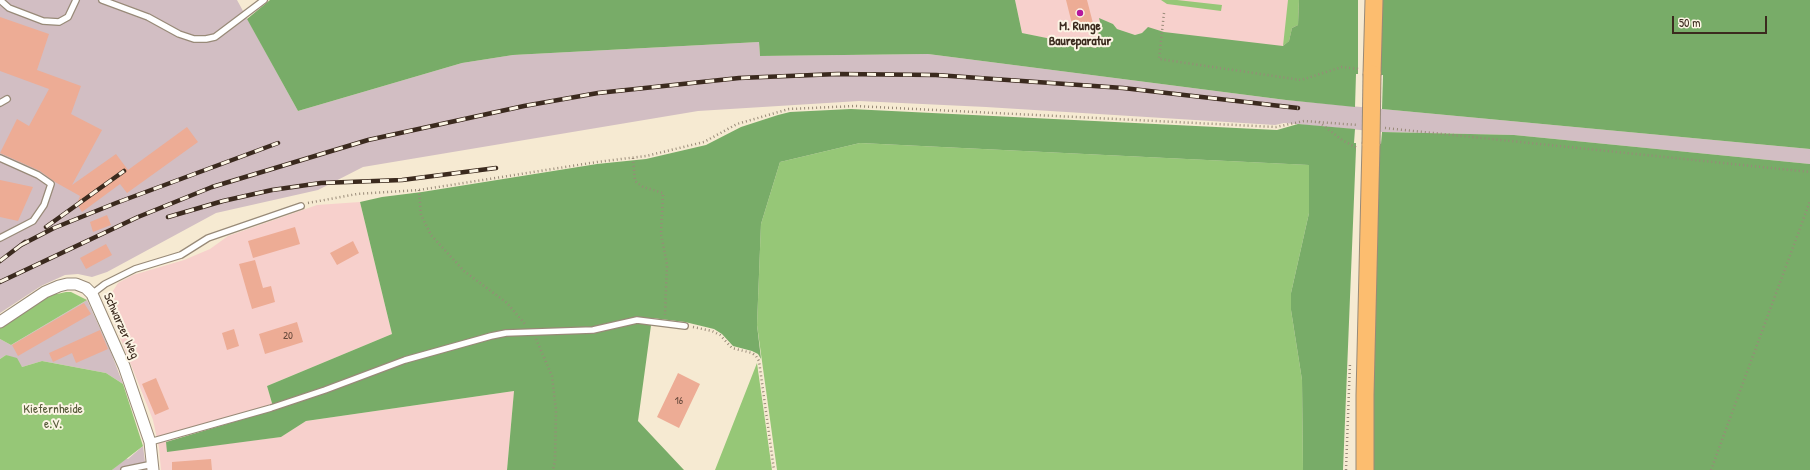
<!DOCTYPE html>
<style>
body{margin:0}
#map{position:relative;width:1810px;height:470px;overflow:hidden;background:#f6ead2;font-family:"Patrick Hand",sans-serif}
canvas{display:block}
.scale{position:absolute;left:1672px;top:16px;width:95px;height:18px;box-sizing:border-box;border:2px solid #3b2a1e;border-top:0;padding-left:5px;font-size:12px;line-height:14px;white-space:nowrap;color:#3b2a1e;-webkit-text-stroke:3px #fcf5e5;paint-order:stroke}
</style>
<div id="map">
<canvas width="1810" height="470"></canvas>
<div class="scale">50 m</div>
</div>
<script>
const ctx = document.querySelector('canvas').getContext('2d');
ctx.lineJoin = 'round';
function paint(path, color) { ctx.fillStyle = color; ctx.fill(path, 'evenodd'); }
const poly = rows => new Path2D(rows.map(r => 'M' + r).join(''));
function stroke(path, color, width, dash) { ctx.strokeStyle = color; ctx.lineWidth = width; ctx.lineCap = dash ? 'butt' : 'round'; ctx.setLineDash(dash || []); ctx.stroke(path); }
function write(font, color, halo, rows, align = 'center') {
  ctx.font = font + ' "Patrick Hand",sans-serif'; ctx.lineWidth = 4; ctx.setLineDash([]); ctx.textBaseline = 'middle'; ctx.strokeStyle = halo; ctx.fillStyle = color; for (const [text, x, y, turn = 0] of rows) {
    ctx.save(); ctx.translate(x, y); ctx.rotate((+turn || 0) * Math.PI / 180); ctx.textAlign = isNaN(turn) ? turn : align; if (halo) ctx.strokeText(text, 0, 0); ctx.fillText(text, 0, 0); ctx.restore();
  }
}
paint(poly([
 [1015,0,1299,0,1296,73,1142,33,1135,35,1127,33,1117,29,1113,24,1100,19,1097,49,1022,33],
 [360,202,392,334,267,386,274,410,166,442,168,451,281,437,306,421,514,391,507,470,161,470,159,448,153,420,110,312,111,294,118,283,133,275,184,260,210,249,228,236,317,205]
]), '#f7d0cc');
paint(poly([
 [0,0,237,0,298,111,462,63,513,55,759,42,760,56,928,54,1286,100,1810,149,1810,164,1514,135,1382,132,1284,123,1275,125,986,107,859,101,698,111,363,167,318,190,216,213,107,272,92,277,78,274,65,275,41,286,0,313],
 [87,300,110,350,123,384,106,373,42,361,22,367,6,355,0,359,0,339,11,345],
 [143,446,146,470,112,470,126,458,128,459]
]), '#d2bec3');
paint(poly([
 [1161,0,1177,0,1222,5,1221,11,1167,4],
 [1288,0,1299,0,1298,25,1292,28,1289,41,1283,46],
 [860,143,1310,165,1309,213,1291,293,1291,310,1302,380,1303,470,777,470,757,325,761,224,780,162],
 [66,292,71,292,87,300,11,345,0,339,0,326,53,293,57,294],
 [6,355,17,358,22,367,42,361,106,373,123,384,143,446,112,470,0,470,0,359],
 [757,363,772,470,715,470]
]), '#96c777');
paint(poly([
 [270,0,1015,0,1022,33,1096,48,1100,22,1099,18,1113,24,1117,29,1135,35,1142,33,1148,27,1164,32,1283,46,1289,41,1292,28,1298,25,1299,0,1358,0,1358,74,1356,74,1355,107,1286,100,928,54,760,56,759,42,513,55,462,63,298,111,247,19],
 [1382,0,1810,0,1810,149,1382,109,1383,75,1379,75],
 [851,109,1277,130,1298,124,1355,129,1354,143,1356,143,1356,149,1343,470,1303,470,1302,380,1291,310,1291,293,1309,213,1309,165,860,143,780,162,761,224,757,325,761,359,758,354,752,351,733,346,722,334,714,329,685,322,652,318,638,421,684,470,507,470,514,391,306,421,281,437,167,452,166,442,274,410,267,386,392,334,360,202,382,197,422,192,597,164,646,159,706,145,741,127,778,115,790,112],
 [1382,132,1514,135,1810,164,1810,470,1373,470,1372,423,1377,144,1381,144]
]), '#78ac68');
paint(poly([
 [1066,0,1087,0,1094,27,1074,32],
 [0,17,49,34,37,70,81,86,71,114,102,130,72,185,116,154,128,170,187,127,198,142,127,193,120,184,82,212,77,204,80,196,55,182,40,171,0,153,17,119,29,126,49,89,0,71],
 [0,180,33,187,18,221,0,217],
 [107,215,111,225,93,232,90,222],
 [295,227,300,244,253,258,248,241],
 [353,241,359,253,337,265,330,253],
 [106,244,112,255,86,269,80,258],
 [255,260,263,288,271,286,275,302,252,309,239,264],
 [84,303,91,314,18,356,12,345],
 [297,322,303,342,265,354,259,334],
 [234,329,239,346,227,350,222,333],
 [100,330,108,349,76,363,72,353,53,362,49,353],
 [678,373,700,384,679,428,657,417],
 [156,378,169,409,155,415,142,384],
 [211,459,212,470,172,470,172,462]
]), '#edac95');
const service = poly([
 [0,0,9,8,43,21,59,22,68,17,76,0],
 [102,0,148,17,179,34,194,39,206,39,215,37,264,0],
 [0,103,7,99],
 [0,158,38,175,51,184,44,205,33,221,0,238],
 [92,294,105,284,135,269,181,255,208,238,301,206],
 [150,442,271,408,325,390,405,360,491,336,506,333,593,330,637,320,685,326],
 [124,470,153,464]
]);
const minor = poly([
 [0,322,45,292,59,286,67,284,76,284,86,288,92,294,124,366,150,442,153,470]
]);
const primary = poly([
 [1372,74,1374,0],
 [1365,470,1365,395,1371,144]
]);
stroke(service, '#988a78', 8);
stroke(minor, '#988a78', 13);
stroke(primary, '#988a78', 19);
stroke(poly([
 [1164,13,1159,59,1301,80,1342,67,1359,69],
 [1319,122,1342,140,1357,148],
 [1385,128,1810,172],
 [633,158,635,181,643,187,663,193,661,234,667,264,665,315],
 [419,190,421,215,431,235,464,271,507,303,525,324],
 [308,203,357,194,419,190,597,162,646,156,704,142,737,124,789,109,855,106,1276,127,1304,121,1358,125],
 [693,327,712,331,720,335,732,348,752,353,756,356,759,361,774,470],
 [536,339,552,376,556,410,555,461,553,470],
 [1346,470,1350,363],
 [1711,470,1810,201]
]), '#988a78', 2.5, [1, 3]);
stroke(service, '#fff', 5.5);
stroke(minor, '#fff', 11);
stroke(primary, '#fcbd6f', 17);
const rail = poly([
 [168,217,223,201,272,190,321,183,402,180,496,168],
 [46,227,124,171],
 [21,245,54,228,116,203,278,143],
 [0,261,25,242],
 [0,282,138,217,212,187,368,140,524,106,598,93,739,78,838,74,936,75,1123,88,1298,108]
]);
stroke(rail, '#3b2a1e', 4.5);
stroke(rail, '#fcf5e5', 3, [9]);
const primaryBridge = poly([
 [1371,144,1372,74]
]);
stroke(primaryBridge, '#988a78', 19, []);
stroke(primaryBridge, '#fcbd6f', 17);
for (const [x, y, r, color] of [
 [1080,13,4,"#b5179e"]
]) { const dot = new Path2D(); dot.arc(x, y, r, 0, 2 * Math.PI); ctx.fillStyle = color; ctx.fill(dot); stroke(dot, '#fcf5e5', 1.5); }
write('11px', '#684a3c', null, [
 ["20",288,336],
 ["16",679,401]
]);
write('bold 13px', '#3b2a1e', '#fcf5e5', [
 ["M. Runge",1080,27],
 ["Baureparatur",1080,42]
]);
write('13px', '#3b2a1e', '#fcf5e5', [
 ["Schwarzer Weg",121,326,66]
]);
write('13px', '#565939', '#fcf5e5', [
 ["Kiefernheide",53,410],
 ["e.V.",53,425]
]);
</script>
